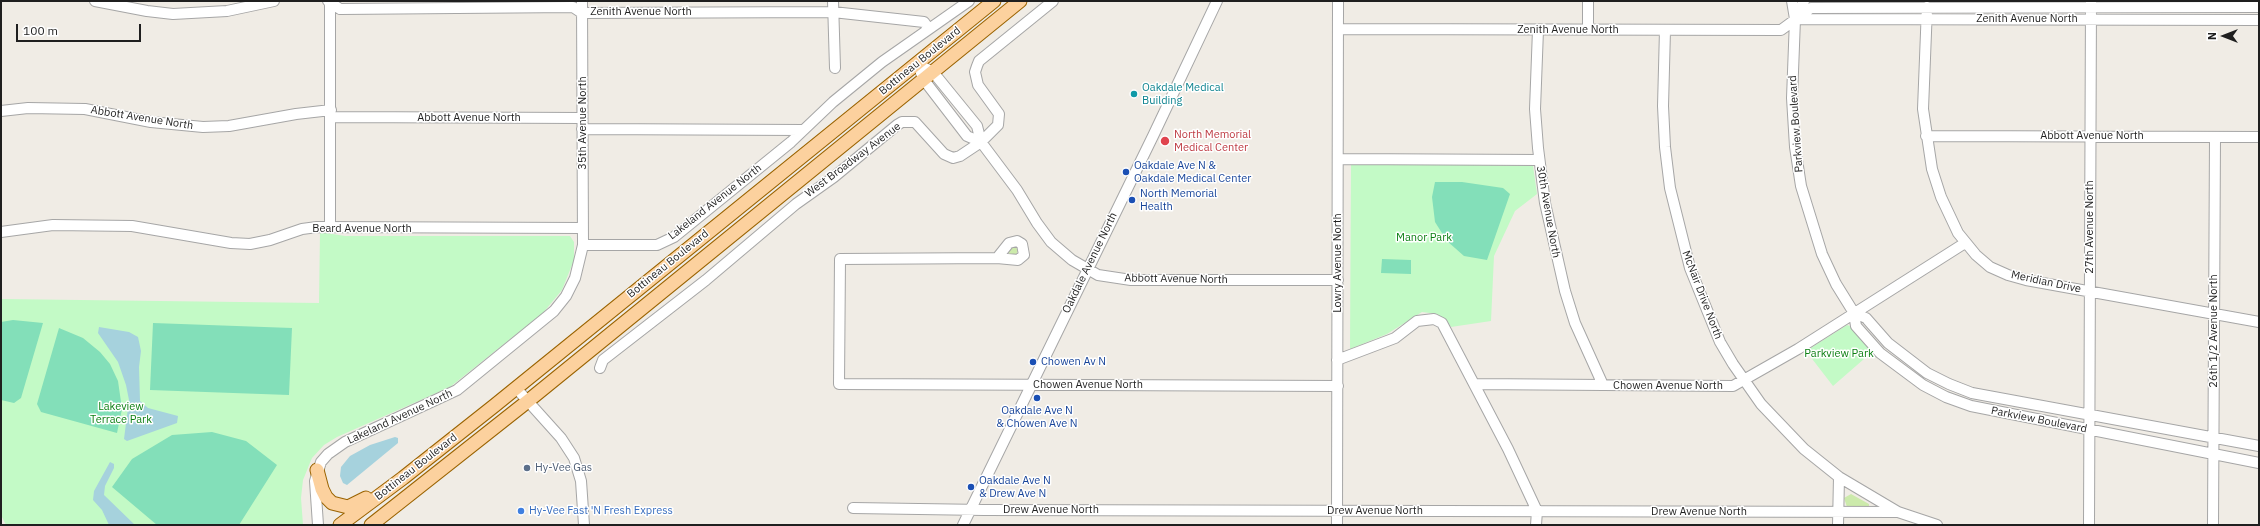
<!DOCTYPE html>
<style>
body{margin:0}
#map{position:relative;width:2260px;height:526px;overflow:hidden;background:#f0ece5;font-family:"IBM Plex Sans",sans-serif}
canvas{display:block}
.frame{position:absolute;inset:0;border:2px solid #1f1f1f;pointer-events:none}
.north{position:absolute;left:2204px;top:16px;width:40px;height:40px;-webkit-text-stroke:3px #fff;paint-order:stroke;rotate:270deg;font-size:11px;font-weight:700;line-height:16px;text-align:center;color:#1f1f1f}
.north::after{content:'';display:block;margin:auto;width:14px;height:18px;background:#1f1f1f;clip-path:polygon(50% 0,100% 100%,50% 72%,0 100%)}
.scale{position:absolute;left:16px;top:24px;width:125px;height:18px;box-sizing:border-box;border:2px solid #1f1f1f;border-top:0;padding-left:5px;font-size:12px;line-height:14px;white-space:nowrap;color:#1f1f1f;-webkit-text-stroke:3px #fff;paint-order:stroke}
</style>
<div id="map">
<canvas width="2260" height="526"></canvas>
<div class="frame"></div>
<div class="north">N</div>
<div class="scale">100 m</div>
</div>
<script>
const ctx = document.querySelector('canvas').getContext('2d');
ctx.lineJoin = 'round';
function paint(path, color) { ctx.fillStyle = color; ctx.fill(path, 'evenodd'); }
const poly = rows => new Path2D(rows.map(r => 'M' + r).join(''));
function stroke(path, color, width, dash) { ctx.strokeStyle = color; ctx.lineWidth = width; ctx.lineCap = dash ? 'butt' : 'round'; ctx.setLineDash(dash || []); ctx.stroke(path); }
function write(font, color, halo, rows, align = 'center') {
  ctx.font = font + ' "IBM Plex Sans",sans-serif'; ctx.lineWidth = 3; ctx.setLineDash([]); ctx.textBaseline = 'middle'; ctx.strokeStyle = halo; ctx.fillStyle = color; for (const [text, x, y, turn = 0] of rows) {
    ctx.save(); ctx.translate(x, y); ctx.rotate((+turn || 0) * Math.PI / 180); ctx.textAlign = isNaN(turn) ? turn : align; if (halo) ctx.strokeText(text, 0, 0); ctx.fillText(text, 0, 0); ctx.restore();
  }
}
paint(poly([
 '1008.5 251a4.5 4.5 0 1 1 9 0a4.5 4.5 0 1 1-9 0Z',
 [1851,494,1869,504,1869,507,1847,507,1844,498]
]), '#cceaab');
paint(poly([
 [1351,163,1533,166,1537,194,1515,211,1494,256,1491,321,1451,327,1446,320,1437,314,1422,312,1387,334,1350,349],
 [320,232,345,236,570,236,574,242,574,260,562,290,543,313,450,387,337,437,324,445,312,458,303,480,301,498,303,525,6,525,1,515,1,299,319,303],
 [1847,325,1850,326,1872,352,1833,386,1806,351]
]), '#c3fac6');
paint(poly([
 [1435,182,1462,182,1503,188,1510,194,1487,260,1464,256,1447,241,1435,222,1432,197],
 [1382,259,1411,260,1411,274,1381,273],
 [13,320,43,323,21,398,14,403,1,400,1,322],
 [153,323,292,328,289,395,150,390],
 [59,328,83,338,100,352,110,364,118,381,122,409,117,433,41,412,37,404],
 [212,432,246,441,277,465,239,525,157,525,112,487,132,459,172,435]
]), '#83dfb9');
paint(poly([
 [99,327,129,332,138,337,141,351,139,367,140,401,148,408,178,416,177,423,127,441,124,439,129,400,126,385,118,362,98,333],
 [395,437,398,438,398,443,347,485,343,483,340,476,341,467,350,456,370,445],
 [110,462,114,464,114,468,105,486,104,495,135,525,109,525,102,510,93,500,94,491]
]), '#a6d2dd');
const minor = poly([
 [95,1,147,11,173,14,227,11,274,1],
 [328,1,340,9,573,7,582,13,833,12,924,22,929,29],
 [833,1,835,68],
 [1792,1,1795,19,1792,98,1795,147,1801,186,1822,254,1836,284,1854,313,1856,326,1880,353,1923,385,1946,397,1971,406,2259,463],
 [1927,7,1923,109,1932,169,1941,197,1958,233,1976,255,1990,267,2008,275,2026,280,2259,322],
 [1796,18,1804,1],
 [1795,19,2259,20],
 [1338,29,1781,30,1811,8,2259,7],
 [1538,30,1535,109,1538,148,1545,203,1565,291,1575,323,1603,385],
 [1588,30,1588,1],
 [1665,30,1663,106,1665,147,1670,188,1690,268,1720,342,1733,364,1761,404,1804,449,1839,477,1898,512,1937,525],
 [917,64,933,72,977,126,981,142,1017,190,1037,223,1051,242,1072,260,1098,275,1131,280,1338,280],
 [921,73,924,80,967,136,981,142],
 [1,111,28,108,85,109,151,122,203,127,229,126,296,114,331,110],
 [331,117,582,118],
 [582,129,803,130],
 [1926,136,2259,137],
 [1338,159,1539,160],
 [330,226,330,1],
 [1,232,53,225,132,226,231,243,250,244,270,240,302,229,317,227,582,228],
 [583,245,657,245,674,237,791,142,833,102,882,62,969,1],
 [997,258,1009,243,1017,241,1022,244,1024,255,1018,260,997,258,840,259,839,384,1338,386],
 [1854,313,1866,318,1888,343,1927,373,1949,384,1972,393,2259,446],
 [1337,360,1395,338,1417,321,1434,319,1442,323,1508,449,1537,511,1536,525],
 [600,368,603,360,706,280,796,204,834,177,897,125,902,122,915,122,944,154,953,158,960,156,981,142,998,125,999,114,978,85,975,72,977,66,979,61,1053,1],
 [1475,384,1733,386,1798,349,1965,243],
 [516,388,561,438,574,458,581,481,584,525],
 [853,508,984,510,1898,512],
 [318,525,315,481,321,462,328,454,345,442,457,390,554,311,566,296,575,278,583,245,582,1],
 [963,525,1153,136,1217,1],
 [1337,525,1338,1],
 [1838,525,1839,477],
 [2089,525,2091,1],
 [2213,525,2215,137]
]);
const major = poly([
 [317,470,322,489,326,497,332,503,348,507,366,498],
 [340,525,403,478,494,406,994,1],
 [371,525,528,401,1020,1]
]);
stroke(minor, '#a6a6a6', 12);
stroke(major, '#9a6300', 15);
stroke(minor, '#fff', 10);
stroke(major, '#fcd19e', 13);
for (const [x, y, r, color] of [
 [1134,94,4,"#0f9aa8"],
 [1165,141,5,"#e0444e"],
 [1126,172,4,"#1a4fb4"],
 [1132,200,4,"#1a4fb4"],
 [1033,362,4,"#1a4fb4"],
 [1037,398,4,"#1a4fb4"],
 [527,468,4,"#5c6f8a"],
 [971,487,4,"#1a4fb4"],
 [521,511,4,"#3f7fe0"]
]) { const dot = new Path2D(); dot.arc(x, y, r, 0, 2 * Math.PI); ctx.fillStyle = color; ctx.fill(dot); stroke(dot, '#fff', 1.5); }
write('11px', '#1f1f1f', '#fff', [
 ["Zenith Avenue North",641,12],
 ["Zenith Avenue North",2027,19],
 ["Zenith Avenue North",1568,30],
 ["Bottineau Boulevard",920,61,-39],
 ["Abbott Avenue North",142,118,9],
 ["Abbott Avenue North",469,118],
 ["35th Avenue North",583,123,-90],
 ["Parkview Boulevard",1796,124,-94],
 ["Abbott Avenue North",2092,136],
 ["West Broadway Avenue",853,160,-37],
 ["Lakeland Avenue North",715,202,-38],
 ["30th Avenue North",1548,212,80],
 ["27th Avenue North",2090,227,-90],
 ["Beard Avenue North",362,229],
 ["Oakdale Avenue North",1090,263,-64],
 ["Lowry Avenue North",1338,263,-90],
 ["Bottineau Boulevard",668,264,-39],
 ["Abbott Avenue North",1176,279,1],
 ["Meridian Drive",2046,282,12],
 ["McNair Drive North",1702,295,69],
 ["26th 1/2 Avenue North",2214,331,-90],
 ["Chowen Avenue North",1088,385],
 ["Chowen Avenue North",1668,386],
 ["Lakeland Avenue North",400,417,-25],
 ["Parkview Boulevard",2039,420,11],
 ["Bottineau Boulevard",416,467,-38],
 ["Drew Avenue North",1051,510],
 ["Drew Avenue North",1375,511],
 ["Drew Avenue North",1699,512]
]);
write('11px', '#0d838f', '#fff', [
 ["Oakdale Medical",1142,88],
 ["Building",1142,101]
], 'left');
write('11px', '#be3a42', '#fff', [
 ["North Memorial",1174,135],
 ["Medical Center",1174,148]
], 'left');
write('11px', '#164399', '#fff', [
 ["Oakdale Ave N &",1134,166],
 ["Oakdale Medical Center",1134,179],
 ["North Memorial",1140,194],
 ["Health",1140,207],
 ["Chowen Av N",1041,362],
 ["Oakdale Ave N",1037,411,"center"],
 ["& Chowen Ave N",1037,424,"center"],
 ["Oakdale Ave N",979,481],
 ["& Drew Ave N",979,494]
], 'left');
write('11px', '#0b7f12', '#fff', [
 ["Manor Park",1424,238],
 ["Parkview Park",1839,354],
 ["Lakeview",121,407],
 ["Terrace Park",121,420]
]);
write('11px', '#4e5e75', '#fff', [
 ["Hy-Vee Gas",535,468]
], 'left');
write('11px', '#366cbe', '#fff', [
 ["Hy-Vee Fast 'N Fresh Express",529,511]
], 'left');
</script>
